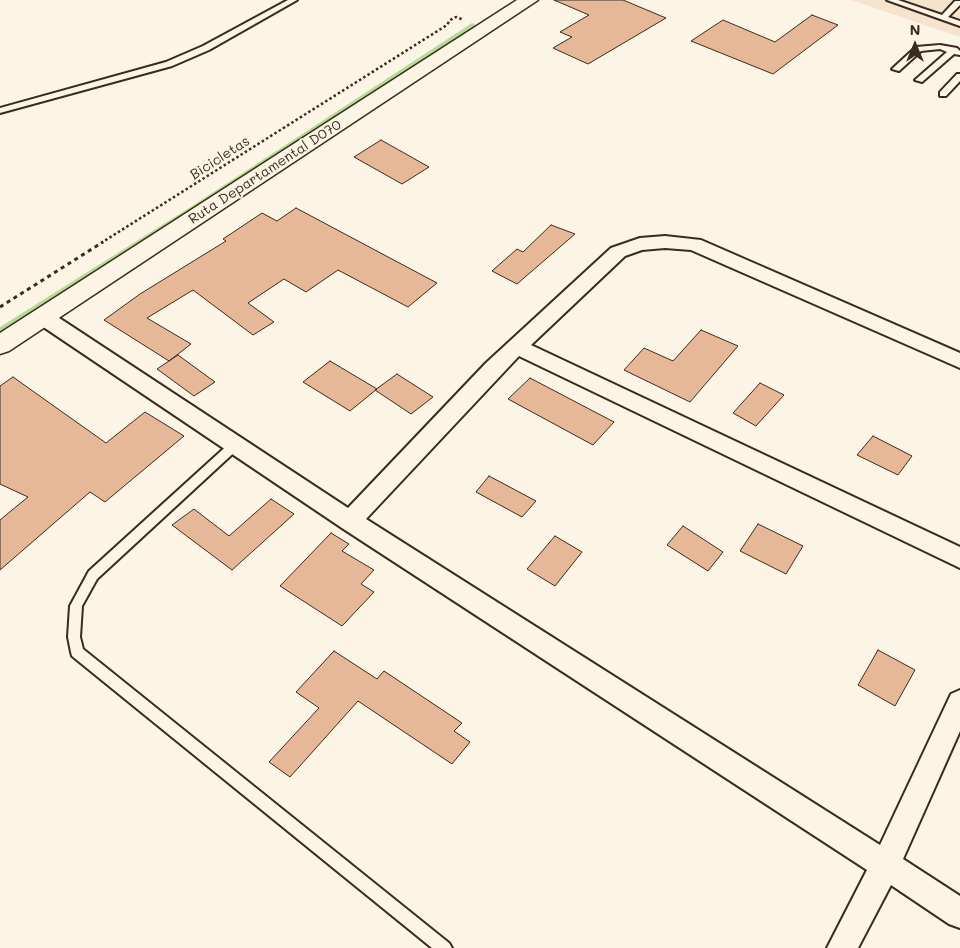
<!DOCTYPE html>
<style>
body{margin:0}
#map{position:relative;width:960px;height:948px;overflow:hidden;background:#fcf5e5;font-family:Mali,sans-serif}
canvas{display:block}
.north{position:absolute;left:890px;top:20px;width:50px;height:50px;-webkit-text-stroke:4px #fcf5e5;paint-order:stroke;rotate:0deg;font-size:14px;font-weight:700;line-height:20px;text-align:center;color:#3b2a1e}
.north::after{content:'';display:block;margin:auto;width:18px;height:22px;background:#3b2a1e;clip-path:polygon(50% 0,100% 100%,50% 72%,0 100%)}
</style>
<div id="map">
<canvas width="960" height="948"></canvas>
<div class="north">N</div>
</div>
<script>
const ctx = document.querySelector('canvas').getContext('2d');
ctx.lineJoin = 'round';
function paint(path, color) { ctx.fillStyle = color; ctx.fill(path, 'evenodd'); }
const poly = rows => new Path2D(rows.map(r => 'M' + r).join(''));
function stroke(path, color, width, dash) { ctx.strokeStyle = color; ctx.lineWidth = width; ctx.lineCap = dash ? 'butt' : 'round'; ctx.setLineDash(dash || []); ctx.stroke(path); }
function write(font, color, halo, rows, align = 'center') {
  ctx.font = font + ' Mali,sans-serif'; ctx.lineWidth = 4; ctx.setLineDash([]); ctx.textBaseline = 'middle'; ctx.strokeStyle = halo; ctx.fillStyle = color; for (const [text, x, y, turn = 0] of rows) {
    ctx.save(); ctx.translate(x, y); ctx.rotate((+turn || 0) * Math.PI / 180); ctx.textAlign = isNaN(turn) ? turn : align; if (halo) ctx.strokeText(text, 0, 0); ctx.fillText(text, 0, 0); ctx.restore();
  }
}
paint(poly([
 [851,0,960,0,960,37]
]), '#f6e3ce');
paint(poly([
 [472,23,479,27,396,78,0,335,0,327,189,208]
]), '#b3dc99');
const building = poly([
 [554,0,623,0,666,18,588,64,553,48,572,37,560,32,589,15,554,0],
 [812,15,838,25,773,74,691,41,723,20,775,42,812,15],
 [381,140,429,167,402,184,354,157,381,140],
 [296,208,437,283,408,307,338,270,306,292,284,279,248,303,274,322,253,335,193,290,147,318,191,344,169,361,104,320,140,294,226,241,223,239,262,213,277,221,296,208],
 [551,225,575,234,517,284,492,271,517,249,523,252,551,225],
 [701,330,738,346,690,402,624,370,644,348,673,361,701,330],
 [178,355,215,382,194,396,157,369,178,355],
 [330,361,377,389,350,411,303,382,330,361],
 [397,374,433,397,411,414,375,390,397,374],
 [13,377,106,443,145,412,184,436,105,502,90,492,0,570,0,520,28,497,0,484,0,386,13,377],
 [530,378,614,422,593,445,508,399,530,378],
 [760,383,784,395,756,426,733,413,760,383],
 [873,436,912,456,898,475,857,455,873,436],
 [489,476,536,501,522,517,476,492,489,476],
 [271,499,294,514,232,570,172,525,194,509,229,536,271,499],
 [758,524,803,546,786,574,740,551,758,524],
 [683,526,723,552,708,571,667,545,683,526],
 [331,533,349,544,342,551,374,570,361,584,374,592,342,626,280,586,331,533],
 [555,536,582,552,555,586,527,569,555,536],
 [878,650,915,670,895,706,858,685,878,650],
 [334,651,377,679,384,671,462,723,454,731,470,742,452,764,358,701,290,777,269,762,319,708,296,692,334,651]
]);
paint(building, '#e7b898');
stroke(building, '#3b2a1e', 1);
const service = poly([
 [288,0,297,0,209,50,172,66,0,113,0,108,166,62,203,46,288,0],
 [887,0,898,0,942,15,955,1,960,1,960,5,948,17,960,21,960,26,887,0],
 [940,45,957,48,960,51,960,55,954,54,922,82,915,80,947,52,940,49,921,51,899,71,892,69,916,47,940,45],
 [957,74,960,74,960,81,946,96,940,96,940,92,957,74],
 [235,441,239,442,241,445,239,448,97,579,82,606,80,637,83,649,449,943,452,948,432,948,72,656,71,652,68,637,70,606,89,571,231,442,235,441]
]);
const minor = poly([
 [665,236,701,240,960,353,960,368,691,250,665,248,642,250,625,256,531,345,960,547,960,568,519,356,366,519,880,845,951,694,960,690,960,731,903,859,960,896,960,928,949,924,891,885,858,948,827,948,867,870,342,528,36,322,33,317,36,312,43,310,50,312,348,508,486,363,611,248,640,238,665,236]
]);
const primary = poly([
 [517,0,538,0,9,351,0,354,0,333,517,0]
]);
stroke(service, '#3b2a1e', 4);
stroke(minor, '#3b2a1e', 4);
stroke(primary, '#3b2a1e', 3);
stroke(poly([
 [101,243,447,25,450,20,456,17,464,20]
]), '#3b2a1e', 2.5, [2.5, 2.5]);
stroke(poly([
 [0,307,103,242]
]), '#3b2a1e', 3, [4, 4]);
paint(service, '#fcf5e5');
paint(minor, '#fcf5e5');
paint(primary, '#fcf5e5');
write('14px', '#3b2a1e', '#fcf5e5', [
 ["Bicicletas",220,158,-33],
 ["Ruta Departamental D070",265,172,-33]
]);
</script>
